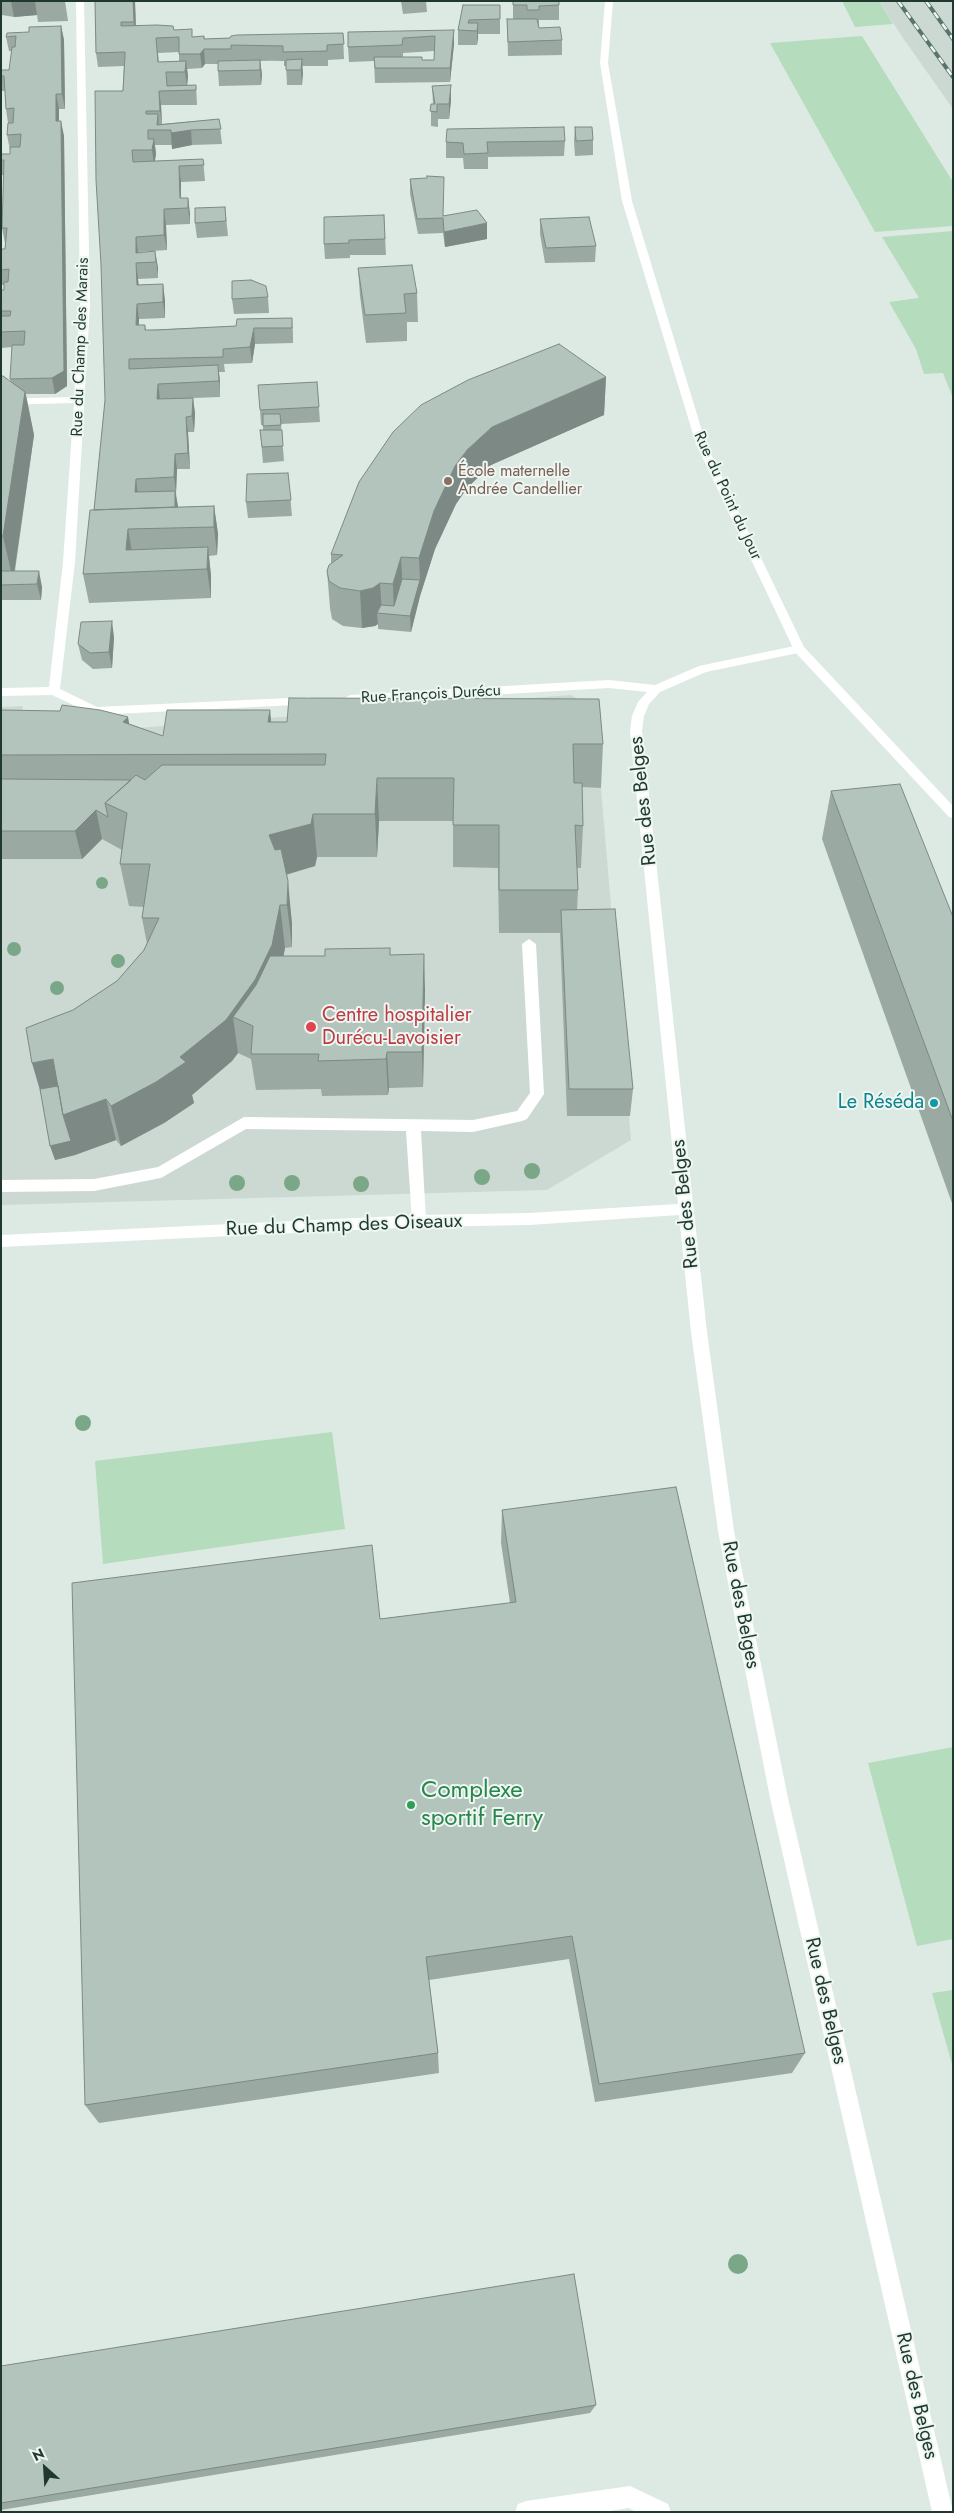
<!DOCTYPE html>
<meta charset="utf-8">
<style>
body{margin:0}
#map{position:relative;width:954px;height:2513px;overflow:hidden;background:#ddeae3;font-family:Jost,sans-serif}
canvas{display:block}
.frame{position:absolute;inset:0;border:2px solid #1f3930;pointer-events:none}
.north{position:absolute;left:20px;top:2443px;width:50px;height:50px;-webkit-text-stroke:4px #eef6f1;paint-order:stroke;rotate:334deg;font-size:14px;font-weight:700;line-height:20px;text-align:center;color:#1f3930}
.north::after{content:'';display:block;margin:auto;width:18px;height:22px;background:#1f3930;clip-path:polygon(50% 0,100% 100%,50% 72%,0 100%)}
</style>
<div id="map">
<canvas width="954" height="2513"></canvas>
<div class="frame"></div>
<div class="north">N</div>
</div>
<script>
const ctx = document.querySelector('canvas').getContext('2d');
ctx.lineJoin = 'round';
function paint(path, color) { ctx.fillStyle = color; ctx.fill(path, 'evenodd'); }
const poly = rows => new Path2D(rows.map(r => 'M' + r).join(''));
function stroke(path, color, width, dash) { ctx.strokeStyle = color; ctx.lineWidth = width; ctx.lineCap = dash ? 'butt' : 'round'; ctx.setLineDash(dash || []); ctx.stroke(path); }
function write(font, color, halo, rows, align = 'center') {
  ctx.font = font + ' Jost,sans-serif'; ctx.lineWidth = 4; ctx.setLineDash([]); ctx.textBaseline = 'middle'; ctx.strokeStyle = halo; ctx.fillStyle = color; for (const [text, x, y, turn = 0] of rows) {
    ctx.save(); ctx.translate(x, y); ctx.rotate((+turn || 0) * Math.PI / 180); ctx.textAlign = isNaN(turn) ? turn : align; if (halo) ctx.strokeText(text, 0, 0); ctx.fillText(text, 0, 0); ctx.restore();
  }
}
paint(poly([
 [879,1,953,1,953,109,903,38],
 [571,695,597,710,597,742,631,1140,547,1190,1,1205,1,707,23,706,18,737]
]), '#ccd9d2');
paint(poly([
 [842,1,879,1,893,24,855,27],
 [862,36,953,182,953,226,875,232,770,43],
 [953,231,953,398,943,373,924,374,916,349,889,302,919,298,882,237],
 [332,1432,345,1529,103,1564,95,1461],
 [953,1747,953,1939,917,1946,868,1763],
 [953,1990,953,2068,932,1993]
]), '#b5dcbc');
paint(poly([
 [529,939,536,944,544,1094,527,1119,522,1121,473,1132,421,1131,426,1221,424,1225,419,1227,414,1225,412,1221,406,1131,246,1129,161,1178,94,1191,1,1192,1,1180,94,1179,158,1167,244,1117,473,1120,517,1111,530,1093,522,944,529,939],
 [630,2486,668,2504,671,2512,636,2512,629,2508,604,2512,515,2512,518,2504,526,2501,630,2486]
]), '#fff');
paint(poly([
 [76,1,84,1,90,304,75,562,60,689,97,707,310,697,316,701,314,704,95,715,52,695,1,696,1,688,49,687,63,562,74,403,1,405,1,399,74,397,80,304,76,1],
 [799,645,803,646,803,652,706,672,660,692,649,704,644,716,642,731,707,1332,734,1531,788,1798,953,2512,932,2512,770,1798,718,1531,691,1332,679,1215,529,1225,419,1227,1,1247,1,1235,419,1215,529,1213,678,1204,630,731,632,716,638,702,647,692,609,688,350,703,344,699,350,695,609,680,655,685,699,666,799,645]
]), '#fff');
paint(poly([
 [605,1,613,1,608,63,632,201,706,444,804,647,953,806,953,818,949,817,795,652,696,444,622,201,600,63,605,1]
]), '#fff');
const rail = poly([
 [898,1,953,77],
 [926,1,953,39]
]);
stroke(rail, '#59756b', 4);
stroke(rail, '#eef6f1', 2.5, [7]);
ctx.fillStyle = '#7aa788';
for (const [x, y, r] of [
 [102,883,6],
 [14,949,7],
 [118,961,7],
 [57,988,7],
 [532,1171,8],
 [482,1177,8],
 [237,1183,8],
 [292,1183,8],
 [361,1184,8],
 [83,1423,8],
 [738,2264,10]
]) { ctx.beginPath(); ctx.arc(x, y, r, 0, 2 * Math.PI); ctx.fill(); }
paint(poly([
 [1,1,65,1,68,21,38,22,37,15,14,17,2,15],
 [95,1,135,1,136,25,174,30,193,37,204,36,205,39,343,33,344,59,328,60,328,66,302,66,302,85,287,85,286,66,284,66,284,61,232,60,232,61,260,60,262,75,261,85,219,86,218,71,218,64,205,64,202,68,187,69,188,76,187,85,196,85,197,105,161,105,162,124,219,119,222,144,192,145,172,149,172,145,155,145,156,154,155,161,203,159,205,181,181,182,181,198,188,198,190,224,166,225,167,250,138,252,138,253,155,251,158,278,138,279,139,285,165,300,165,318,139,319,139,325,145,325,146,330,236,326,292,318,293,333,293,343,255,344,252,363,224,364,225,372,219,372,220,397,193,398,195,414,194,432,188,432,190,469,177,469,176,493,178,507,214,506,218,534,217,555,209,556,211,576,211,598,89,603,83,574,94,510,105,400,124,66,98,67,96,53],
 [179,52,179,61,159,62,158,53],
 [401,1,426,1,427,12,403,14],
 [513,1,559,5,559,20,539,20,539,28,562,40,562,55,508,56,507,19,513,19],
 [463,5,500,5,500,34,478,34,477,45,458,45,458,30],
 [61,26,64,40,65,109,59,109,59,121,64,136,67,386,55,394,26,394,34,435,15,571,42,587,41,600,1,600,1,376,11,382,10,379,12,347,2,348,1,344,1,290,4,290,4,285,1,285,1,249,5,249,5,243,2,228,4,175,1,175,1,154,10,154,10,150,7,135,8,123,6,109,5,91,1,91,1,70,9,70,12,51,9,51,6,37],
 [454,30,454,44,450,82,375,83,374,61,349,62,348,47],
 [434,51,434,60,422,60,403,57,403,53],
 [432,86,451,100,449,119,438,119,438,127,431,126,431,104,433,104],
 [575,127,593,140,593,155,575,156,574,142],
 [565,141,564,156,488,157,488,169,464,169,463,158,446,158,446,142],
 [410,179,444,216,487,239,445,247,443,233,418,234,410,194],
 [225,207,228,236,197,238,195,223],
 [384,215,386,255,350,255,350,258,325,259,324,244],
 [540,219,596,246,595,262,545,263,540,234],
 [358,268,417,293,418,322,407,322,407,341,366,343,360,296],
 [268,297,269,313,234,314,232,299],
 [606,377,604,415,491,465,467,488,456,504,435,549,420,596,411,632,378,629,378,624,375,626,362,628,343,626,332,619,330,608,327,571,331,564,331,554],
 [317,382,320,422,281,424,284,461,263,463,260,430,263,430,263,425,261,425,260,410],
 [288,473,292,516,248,518,246,502],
 [114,637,112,668,93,669,82,660,78,644],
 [1,710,130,724,163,736,270,710,271,722,603,744,601,788,582,787,583,826,581,868,577,868,578,890,577,910,633,1089,630,1116,567,1116,560,933,499,933,498,868,453,867,453,821,379,821,377,857,317,857,315,866,286,875,292,924,292,947,285,948,283,956,325,956,390,948,390,955,425,990,423,1087,389,1088,388,1095,322,1096,321,1089,256,1090,251,1059,238,1053,232,1061,192,1095,194,1103,164,1123,121,1146,116,1140,75,1155,55,1160,73,1010,117,981,144,950,147,944,142,918,144,907,129,906,120,864,122,850,102,839,82,859,1,859],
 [831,791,953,917,953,1206,822,839],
 [502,1510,805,2053,792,2073,595,2102,569,1959,429,1980,438,2053,439,2073,99,2123,85,2105,380,1619,510,1603,501,1543],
 [1,2366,596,2405,590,2413,1,2510]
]), '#9aa9a2');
paint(poly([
 [11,1,35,1,37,15,14,17],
 [133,1,135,1,136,36,134,22],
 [478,23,478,38,477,45,477,31],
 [61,26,64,40,65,109,62,94],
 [454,30,454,44,450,82,450,68],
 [204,49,205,64,202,68,200,54],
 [302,59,303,74,302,85,301,70],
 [260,60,262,75,261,85,260,70],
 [186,61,188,76,187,87,185,72],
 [451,85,451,100,449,119,449,104],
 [159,91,161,105,162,126,160,111],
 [56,94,59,109,59,136,56,121],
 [158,114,159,129,157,125],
 [61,121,64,136,67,386,55,394,52,378],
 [191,130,192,145,172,149,171,133],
 [154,139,156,154,154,165,152,150],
 [179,166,181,182,181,209,180,198],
 [188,198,190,213,190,224,188,208],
 [164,209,166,225,167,250,164,235],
 [487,223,487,239,445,247,444,232],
 [136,237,138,252,138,263,136,253],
 [155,251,158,267,158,278,156,262],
 [136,263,138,279,139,301,137,285],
 [163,284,165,300,165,318,163,302],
 [137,304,139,319,138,341,136,325],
 [254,328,255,344,252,363,250,347],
 [218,365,220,381,220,397],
 [606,377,604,415,491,465,467,488,456,504,435,549,420,596,411,632,410,616,420,580,419,558,434,511,455,466,467,450,492,427],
 [158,384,160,399,157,399],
 [25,392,34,435,13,580,3,536],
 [193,398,195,414,194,432,192,416],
 [186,417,188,432,190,469,188,453],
 [175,454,177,469,176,493,174,477],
 [136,479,138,495,135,492],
 [175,491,178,507,177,528,174,520],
 [214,506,218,534,217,555,214,527],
 [128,529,133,558,126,550],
 [208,547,211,576,211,598,207,569],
 [401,557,403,595,394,615,393,584],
 [39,571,42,587,41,600,37,584],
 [380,583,382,613,377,613,378,624,375,626,362,628,360,591],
 [112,621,114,637,112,668,109,652],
 [270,710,274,753,268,722],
 [128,717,135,755,123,722],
 [377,778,379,821,377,857,375,814],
 [96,810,102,839,82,859,75,831],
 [313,814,317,857,315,866,274,878,269,835],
 [288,881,292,924,292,947,287,905],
 [280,905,285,948,278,987,253,1026,233,1017,238,1053,232,1061,192,1095,194,1103,164,1123,121,1146,111,1106,180,1057],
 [424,954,425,990,423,1087,422,1052],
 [387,1052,389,1088,388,1095,386,1059],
 [53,1059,106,1099,116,1140,75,1155,55,1160,50,1146,63,1115,44,1104,32,1063]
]), '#7d8984');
const building = poly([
 [95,1,133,1,134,22,121,22,121,26,157,25,173,26,174,30,192,29,192,37,204,36,204,39,230,38,231,36,237,35,343,33,344,44,327,45,327,51,283,52,283,46,231,45,231,49,204,49,200,54,179,54,179,37,156,38,158,62,186,61,185,72,166,72,167,86,196,85,196,90,159,91,160,111,146,111,146,114,158,114,157,125,219,119,221,129,191,130,171,133,171,130,148,130,148,139,154,139,152,150,132,150,133,162,203,159,204,165,179,166,180,198,188,198,188,208,164,209,164,235,136,237,136,253,155,251,156,262,136,263,137,285,163,284,163,302,137,304,136,325,145,325,145,330,156,330,236,326,237,319,292,318,292,328,254,328,250,347,223,349,223,357,129,359,129,369,218,365,219,381,158,384,157,399,193,398,192,416,186,417,188,453,175,454,174,477,136,479,135,492,175,491,175,507,94,510,105,400,101,265,96,180,95,91,123,91,125,55,125,52,96,53,95,1],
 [513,1,559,1,559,5,539,6,539,10,527,10,527,5,513,5,513,1],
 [463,5,500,5,500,19,469,20,468,23,478,23,477,31,458,30,463,5],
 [507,19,537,19,539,28,560,27,562,40,508,42,507,19],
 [61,26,62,94,56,94,56,121,61,121,64,371,52,378,10,379,12,345,24,345,25,331,1,332,1,316,10,316,11,311,1,311,1,290,4,290,4,282,8,282,9,269,1,270,1,249,5,249,7,228,2,228,4,160,1,160,1,154,10,154,10,147,20,147,21,134,7,135,8,123,13,123,14,108,6,109,4,76,1,76,1,70,9,70,12,47,15,47,16,36,6,37,7,33,29,32,29,27,61,26],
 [454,30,450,68,375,68,374,57,422,57,422,60,434,60,435,36,403,38,402,45,348,47,348,32,454,30],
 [302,59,301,70,286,70,286,60,302,59],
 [260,60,260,70,218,71,218,61,260,60],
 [451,85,449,104,437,104,437,112,430,111,431,104,435,104,432,86,451,85],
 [564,127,565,141,487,142,488,153,464,154,463,143,446,142,447,129,564,127],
 [575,127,592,127,593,140,576,141,575,127],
 [427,176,444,177,443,216,477,210,487,223,444,232,443,218,417,219,410,179,427,178,427,176],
 [225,207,226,221,195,223,195,208,225,207],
 [384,215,385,239,349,240,349,243,324,244,324,217,384,215],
 [589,217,596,246,546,248,540,219,589,217],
 [412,265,417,293,404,294,406,313,365,315,358,268,412,265],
 [251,280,266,286,268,297,232,299,232,281,251,280],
 [559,344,606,377,492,427,467,450,455,466,434,511,419,558,401,557,393,584,380,583,373,588,360,591,340,588,329,581,327,571,329,565,343,555,331,554,359,482,393,432,421,405,468,380,559,344],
 [1,376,3,376,25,392,3,536,1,536,1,376],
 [317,382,319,407,260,410,258,385,317,382],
 [263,414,280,414,281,425,263,426,263,414],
 [260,430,282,430,283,446,262,447,260,430],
 [288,473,291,500,246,502,247,474,288,473],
 [214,506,214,527,128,529,126,550,208,547,207,569,83,574,90,510,214,506],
 [1,571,39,571,37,584,1,585,1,571],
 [402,579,420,580,410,616,377,613,381,605,394,606,402,579],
 [112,621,109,652,90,653,78,644,81,622,112,621],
 [289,698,599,699,603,744,573,744,574,783,582,783,583,826,575,825,578,890,499,890,499,825,453,825,454,778,377,778,375,814,313,814,311,824,269,835,275,850,281,849,288,881,287,905,280,905,272,945,255,980,226,1020,180,1057,186,1062,156,1082,111,1106,106,1099,63,1115,53,1059,32,1063,26,1028,73,1010,117,981,144,950,159,918,142,918,150,864,120,864,127,813,105,803,136,775,145,780,162,765,325,765,326,754,1,755,1,710,60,711,62,705,100,710,128,717,123,722,163,736,167,710,270,710,268,722,287,722,289,698],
 [1,779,131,780,105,803,108,817,96,810,75,831,1,831,1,779],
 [900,784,953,917,953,1121,831,791,900,784],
 [615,909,633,1089,569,1089,561,910,615,909],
 [390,948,390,955,424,954,422,1052,387,1052,386,1059,318,1061,319,1054,251,1054,253,1026,233,1017,256,985,270,956,325,956,325,949,390,948],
 [58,1086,63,1115,71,1141,50,1146,40,1089,58,1086],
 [676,1487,805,2053,599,2084,572,1936,426,1957,438,2053,85,2105,72,1583,372,1545,380,1619,516,1602,502,1510,676,1487],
 [574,2274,596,2405,1,2503,1,2366,574,2274]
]);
paint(building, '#b3c4bc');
stroke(building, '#7d8984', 1);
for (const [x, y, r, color] of [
 [448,481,5,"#8d6e63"],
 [311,1027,6,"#e0444e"],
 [934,1103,5,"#0f9aa8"],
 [411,1805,5,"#2e9e5b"]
]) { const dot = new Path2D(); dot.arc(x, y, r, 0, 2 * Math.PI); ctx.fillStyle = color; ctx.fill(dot); stroke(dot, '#eef6f1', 2); }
write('16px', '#1f3930', '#eef6f1', [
 ["Rue du Champ des Marais",81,347,-88],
 ["Rue du Point du Jour",727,496,65],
 ["Rue François Durécu",431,695,-3]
]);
write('16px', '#785e54', '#eef6f1', [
 ["École maternelle",458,472],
 ["Andrée Candellier",458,490]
], 'left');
write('20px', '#1f3930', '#eef6f1', [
 ["Rue des Belges",644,801,-96],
 ["Rue des Belges",686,1204,-96],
 ["Rue du Champ des Oiseaux",344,1226,-2],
 ["Rue des Belges",740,1605,79],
 ["Rue des Belges",825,2001,77],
 ["Rue des Belges",916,2396,77]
]);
write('20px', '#be3a42', '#eef6f1', [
 ["Centre hospitalier",322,1016],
 ["Durécu-Lavoisier",322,1039]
], 'left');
write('20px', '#0d838f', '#eef6f1', [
 ["Le Réséda",924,1103]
], 'right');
write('24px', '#27864d', '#eef6f1', [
 ["Complexe",421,1791],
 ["sportif Ferry",421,1819]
], 'left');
</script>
